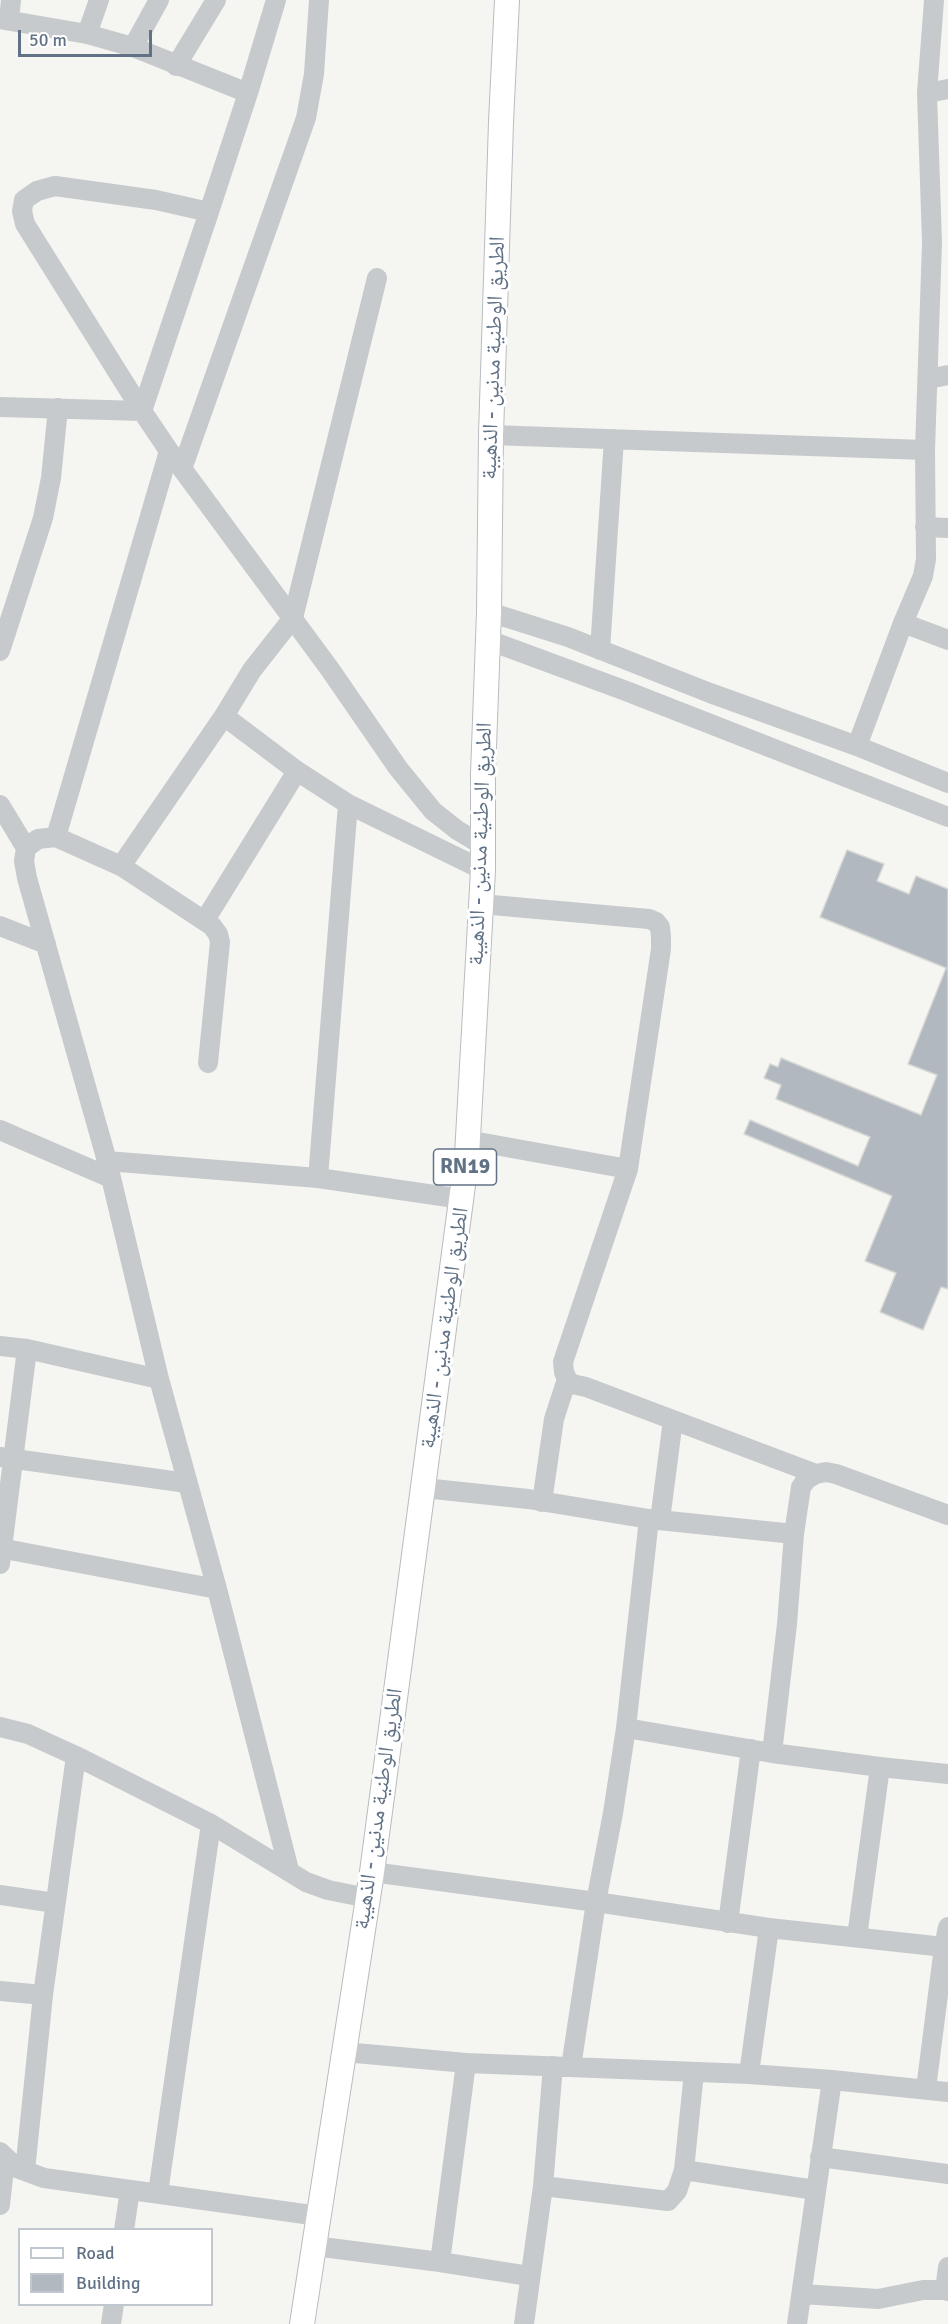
<!DOCTYPE html>
<meta charset="utf-8">
<style>
body{margin:0}
#map{position:relative;width:948px;height:2324px;overflow:hidden;background:#f5f6f1;font-family:Signika,sans-serif}
canvas{display:block}
.legend{position:absolute;left:18px;top:2228px;width:195px;height:78px;box-sizing:border-box;background:#fff;border:2px solid #c0c7cf;margin:0;padding:8px 10px;list-style:none;font-size:18px;color:#617286}
.legend li{display:flex;align-items:center;gap:12px;height:30px}
.legend b{width:30px;border:2px solid #c0c7cf}
.scale{position:absolute;left:18px;top:30px;width:134px;height:27px;box-sizing:border-box;border:3px solid #617286;border-top:0;padding-left:8px;font-size:18px;line-height:21px;white-space:nowrap;color:#617286;-webkit-text-stroke:4px #fff;paint-order:stroke}
</style>
<div id="map">
<canvas width="948" height="2324"></canvas>
<ul class="legend">
<li><b style="height:8px;background:#fff"></b>Road</li>
<li><b style="height:16px;background:#b1b8bf"></b>Building</li>
</ul>
<div class="scale">50 m</div>
</div>
<script>
const ctx = document.querySelector('canvas').getContext('2d');
ctx.lineJoin = 'round';
function paint(path, color) { ctx.fillStyle = color; ctx.fill(path, 'evenodd'); }
const poly = rows => new Path2D(rows.map(r => 'M' + r).join(''));
function stroke(path, color, width, dash) { ctx.strokeStyle = color; ctx.lineWidth = width; ctx.lineCap = dash ? 'butt' : 'round'; ctx.setLineDash(dash || []); ctx.stroke(path); }
function write(font, color, halo, rows, align = 'center') {
  ctx.font = font + ' Signika,"Noto Naskh Arabic",sans-serif'; ctx.lineWidth = 6; ctx.setLineDash([]); ctx.textBaseline = 'middle'; ctx.strokeStyle = halo; ctx.fillStyle = color; for (const [text, x, y, turn = 0] of rows) {
    ctx.save(); ctx.translate(x, y); ctx.rotate((+turn || 0) * Math.PI / 180); ctx.textAlign = isNaN(turn) ? turn : align; if (halo) ctx.strokeText(text, 0, 0); ctx.fillText(text, 0, 0); ctx.restore();
  }
}
const building = poly([
 [847,850,884,864,877,881,909,894,916,876,948,889,948,1289,941,1287,923,1330,880,1312,896,1273,865,1261,892,1196,744,1134,750,1120,858,1166,870,1137,776,1099,781,1085,764,1078,770,1064,778,1067,781,1058,921,1115,937,1075,908,1064,946,968,820,917,847,850]
]);
paint(building, '#b1b8bf');
stroke(building, '#d7d7d4', 1.5);
const major = poly([
 [302,2324,372,1872,467,1155,483,870,483,774,489,612,491,435,501,122,507,0]
]);
stroke(major, '#b9bcc0', 26);
stroke(poly([
 [0,19,87,34,133,47,248,93],
 [9,20,11,0],
 [87,34,99,0],
 [133,47,159,0],
 [176,66,216,0],
 [927,93,948,89],
 [55,186,156,200,209,212,142,411,25,224,22,211,24,200,37,191,55,186],
 [209,212,248,93,276,0],
 [928,379,948,375],
 [0,407,142,411,169,451,329,668,398,768,433,811,457,830,482,845],
 [491,435,925,450],
 [182,469,306,118,314,74,319,0],
 [925,527,948,528],
 [489,612,568,637,710,693,857,746,948,783],
 [903,623,948,640],
 [488,640,626,691,948,817],
 [600,650,614,439],
 [0,651,43,518,51,478,58,408],
 [224,716,297,771,348,804,483,870],
 [857,746,903,623,923,576,926,559,925,450,932,242,927,93,934,0],
 [0,805,26,848],
 [56,837,169,451],
 [121,866,224,716,252,670,293,618,377,278],
 [481,904,649,919,656,922,660,927,661,937,661,949,628,1169,563,1362,564,1372,567,1379,572,1384,586,1387,816,1474],
 [205,920,297,771],
 [0,926,46,944],
 [208,1063,220,942,218,934,212,926,121,866,56,837,38,839,26,848,24,861,27,878,107,1161,159,1379,217,1589,289,1870],
 [0,1130,111,1178],
 [467,1140,628,1169],
 [107,1161,318,1178,462,1199],
 [318,1178,348,804],
 [0,1346,27,1349,159,1379],
 [0,1457,187,1483],
 [542,1502,554,1419,567,1379],
 [649,1519,794,1534],
 [660,1520,673,1420],
 [0,1548,217,1589],
 [0,1564,27,1349],
 [0,1727,28,1734,76,1756,211,1824,306,1882,328,1890,368,1898],
 [626,1728,772,1753,880,1767,857,1937],
 [772,1753,787,1624,794,1534,801,1487,807,1479,816,1474,826,1472,836,1474,948,1515],
 [880,1767,948,1774],
 [372,1872,596,1902,613,1813,626,1728,649,1519,528,1499,424,1488],
 [0,1895,55,1903],
 [728,1923,751,1749],
 [944,1947,948,1927],
 [0,1991,43,1995],
 [344,2052,466,2063,749,2074,832,2080,948,2092],
 [571,2067,596,1902,769,1928,944,1947,926,2089],
 [694,2072,684,2170,815,2190],
 [749,2074,769,1928],
 [0,2152,17,2168,44,2178,319,2216],
 [820,2157,948,2174],
 [25,2171,43,1995,76,1756],
 [543,2186,668,2201,677,2191,684,2170],
 [158,2193,211,1824],
 [0,2205,5,2159],
 [124,2230,130,2190],
 [314,2246,440,2262,529,2276],
 [440,2262,466,2063],
 [948,2267,945,2290,948,2291],
 [802,2294,878,2299,923,2290,945,2290],
 [111,2324,114,2304],
 [524,2324,543,2186,553,2066],
 [797,2324,832,2080]
]), '#c7cacd', 20);
stroke(major, '#fff', 24);
for (const [x, y, w] of [
 [465,1167,63]
]) { const box = new Path2D(); box.roundRect(x - w / 2, y - 18, w, 36, 4.5); ctx.fillStyle = '#fff'; ctx.fill(box); stroke(box, '#617286', 1.5); }
write('bold 21px', '#617286', null, [
 ["RN19",465,1167]
]);
write('22px', '#617286', '#fff', [
 ["الطريق الوطنية مدنين - الذهيبة",494,358,-88],
 ["الطريق الوطنية مدنين - الذهيبة",481,844,-88],
 ["الطريق الوطنية مدنين - الذهيبة",445,1328,-82],
 ["الطريق الوطنية مدنين - الذهيبة",379,1809,-82]
]);
</script>
